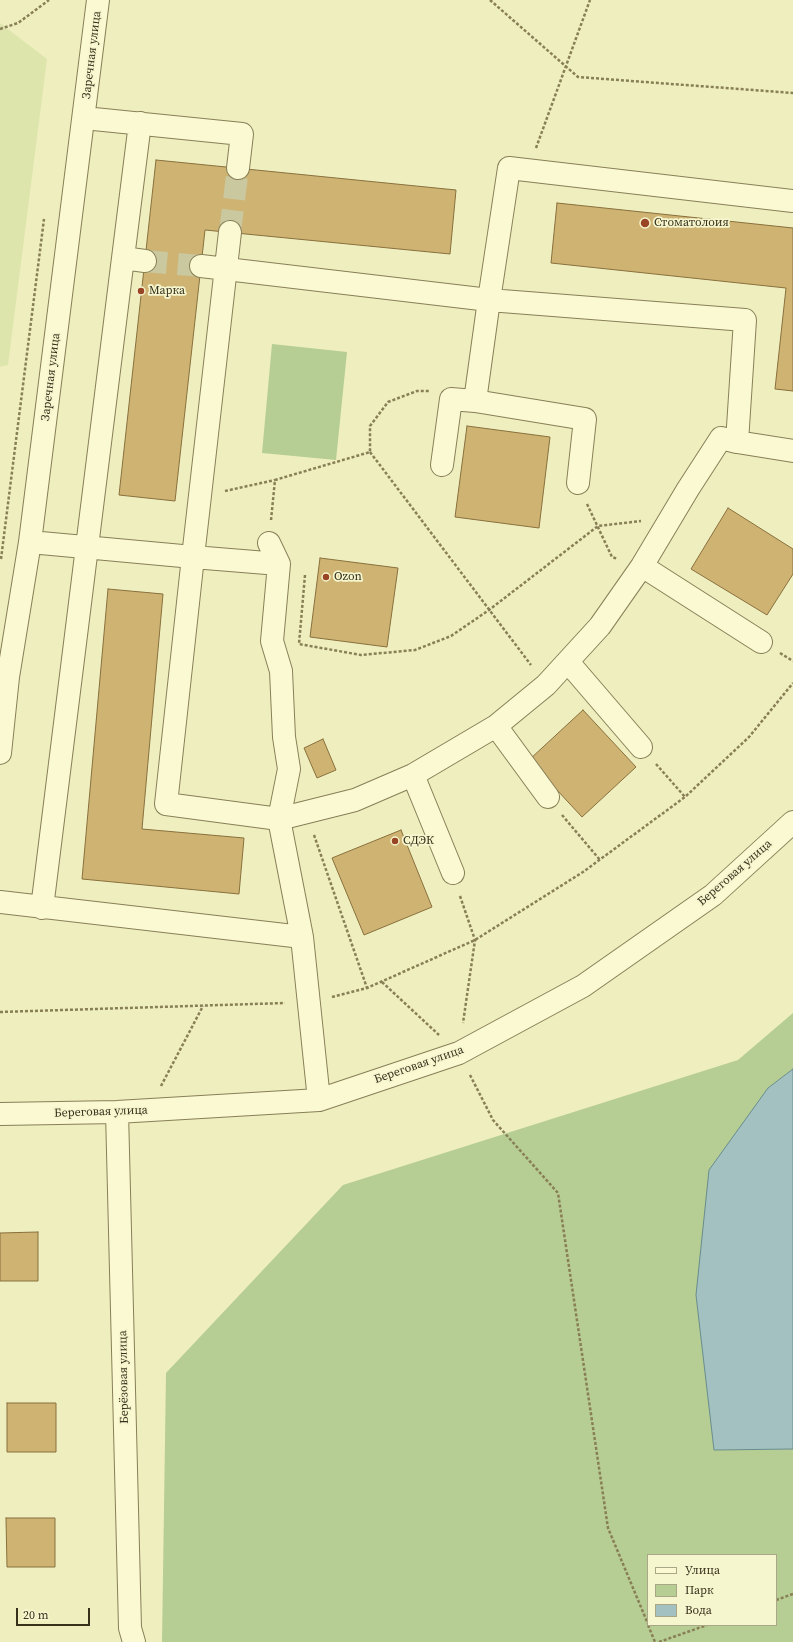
<!DOCTYPE html>
<meta charset="utf-8">
<style>
body{margin:0}
#map{position:relative;width:793px;height:1642px;overflow:hidden;background:#efeebf;font-family:"Source Serif 4",serif}
canvas{display:block}
.legend{position:absolute;left:647px;top:1554px;width:130px;height:72px;box-sizing:border-box;background:#f6f6ce;border:1px solid #aaa787;margin:0;padding:5px 7px;list-style:none;font-size:12px;color:#37311c}
.legend li{display:flex;align-items:center;gap:8px;height:20px}
.legend b{width:20px;border:1px solid #aaa787}
.scale{position:absolute;left:16px;top:1608px;width:74px;height:18px;box-sizing:border-box;border:2px solid #37311c;border-top:0;padding-left:5px;font-size:12px;line-height:14px;white-space:nowrap;color:#37311c;-webkit-text-stroke:3px #f6f6ce;paint-order:stroke}
</style>
<div id="map">
<canvas width="793" height="1642"></canvas>
<ul class="legend">
<li><b style="height:5px;background:#faf9d2"></b>Улица</li>
<li><b style="height:11px;background:#b6cd93"></b>Парк</li>
<li><b style="height:11px;background:#a2c1c0"></b>Вода</li>
</ul>
<div class="scale">20 m</div>
</div>
<script>
const ctx = document.querySelector('canvas').getContext('2d');
ctx.lineJoin = 'round';
function paint(path, color) { ctx.fillStyle = color; ctx.fill(path, 'evenodd'); }
const poly = rows => new Path2D(rows.map(r => 'M' + r).join(''));
function stroke(path, color, width, dash) { ctx.strokeStyle = color; ctx.lineWidth = width; ctx.lineCap = dash ? 'butt' : 'round'; ctx.setLineDash(dash || []); ctx.stroke(path); }
function write(font, color, halo, rows, align = 'center') {
  ctx.font = font + ' "Source Serif 4",serif'; ctx.lineWidth = 3.5; ctx.setLineDash([]); ctx.textBaseline = 'middle'; ctx.strokeStyle = halo; ctx.fillStyle = color; for (const [text, x, y, turn = 0] of rows) {
    ctx.save(); ctx.translate(x, y); ctx.rotate((+turn || 0) * Math.PI / 180); ctx.textAlign = isNaN(turn) ? turn : align; if (halo) ctx.strokeText(text, 0, 0); ctx.fillText(text, 0, 0); ctx.restore();
  }
}
paint(poly([
 [0,23,47,59,8,365,0,367]
]), '#dee5ac');
paint(poly([
 [272,344,347,352,336,460,262,453],
 [793,1013,793,1069,768,1088,714,1450,793,1449,793,1642,162,1642,166,1373,343,1185,738,1060],
 [648,1555,776,1555,776,1625,648,1625]
]), '#b6cd93');
const water = poly([
 [793,1069,793,1449,714,1450,696,1295,709,1170,768,1088,793,1069]
]);
paint(water, '#a2c1c0');
stroke(water, '#698d8e', 1);
const building = poly([
 [156,160,456,190,450,254,205,230,175,501,119,495,156,160],
 [557,203,793,228,793,391,775,389,786,288,551,263,557,203],
 [467,426,550,437,539,528,455,517,467,426],
 [728,508,793,549,793,574,767,615,691,569,728,508],
 [320,558,398,568,387,647,310,637,320,558],
 [108,589,163,594,142,829,244,838,239,894,82,879,108,589],
 [583,710,636,767,582,817,529,760,583,710],
 [323,739,336,770,317,778,304,748,323,739],
 [401,830,432,907,364,935,332,858,401,830],
 [38,1232,38,1281,0,1281,0,1233,38,1232],
 [7,1403,56,1403,56,1452,7,1452,7,1403],
 [6,1518,55,1518,55,1567,7,1567,6,1518]
]);
paint(building, '#ceb373');
stroke(building, '#88703c', 1);
stroke(poly([
 [230,232,238,168],
 [145,261,201,266]
]), '#cac89e', 22, [22, 11]);
const minor = poly([
 [84,118,242,134,238,168],
 [140,123,123,258,145,261],
 [230,232,193,557,279,564,269,543],
 [201,266,489,300,475,401],
 [737,442,793,451],
 [442,465,451,399,475,401,585,419,578,483],
 [30,542,193,557,166,804,279,819,355,800,413,775,496,726,546,685,600,626,642,566,688,489,721,438,737,442,745,320,489,300,509,168,793,201],
 [279,564,272,641,281,671,284,737,289,769,279,819,302,937,319,1100],
 [642,566,761,642],
 [568,662,641,747],
 [496,726,548,797],
 [0,753,8,677,30,542,98,0],
 [413,775,453,873],
 [0,902,302,937],
 [42,908,123,258],
 [117,1112,130,1628,134,1642],
 [0,1114,117,1112,319,1100,459,1053,583,986,713,895,793,822]
]);
stroke(minor, '#887f57', 24);
stroke(poly([
 [490,0,578,77,793,93],
 [0,29,18,23,49,0],
 [536,148,590,0],
 [370,452,531,665],
 [225,491,275,480],
 [587,504,612,557,618,559],
 [271,520,275,480,370,452,370,426,388,402,417,391,430,391],
 [1,559,44,219],
 [305,575,299,644,361,655,415,650,451,636,489,610,598,526,641,521],
 [780,653,793,661],
 [656,764,685,797],
 [562,815,600,860],
 [314,835,367,988],
 [460,896,475,940,463,1023],
 [382,982,439,1035],
 [332,997,367,988,475,940,583,872,685,797,749,737,793,683],
 [0,1012,285,1003],
 [470,1075,493,1120,558,1193,608,1528,648,1624],
 [161,1086,203,1006],
 [776,1600,793,1594],
 [648,1625,655,1642],
 [659,1642,707,1625]
]), '#887f57', 2.5, [3, 2]);
stroke(minor, '#faf9d2', 22);
for (const [x, y, r, color] of [
 [645,223,5,"#994525"],
 [141,291,4,"#994525"],
 [326,577,4,"#994525"],
 [395,841,4,"#994525"]
]) { const dot = new Path2D(); dot.arc(x, y, r, 0, 2 * Math.PI); ctx.fillStyle = color; ctx.fill(dot); stroke(dot, '#f6f6ce', 1.5); }
write('12px', '#37311c', '#f6f6ce', [
 ["Заречная улица",92,55,-83],
 ["Заречная улица",51,377,-83],
 ["Береговая улица",735,873,-41],
 ["Береговая улица",419,1065,-19],
 ["Береговая улица",101,1112,-2],
 ["Берёзовая улица",124,1377,-91]
]);
write('12px', '#37311c', '#f6f6ce', [
 ["Стоматолоия",654,223],
 ["Марка",149,291],
 ["Ozon",334,577],
 ["СДЭК",403,841]
], 'left');
</script>
